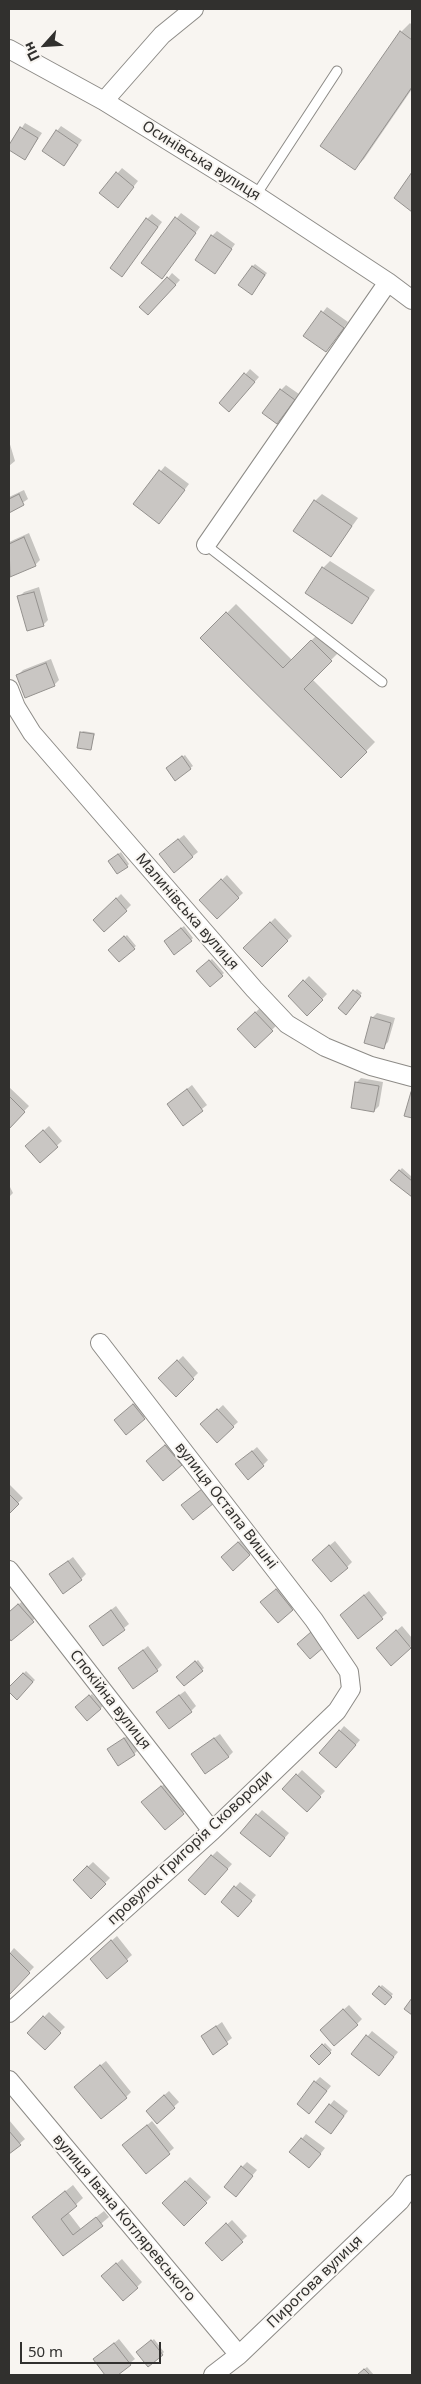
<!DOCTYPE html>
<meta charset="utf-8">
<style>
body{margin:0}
#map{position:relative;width:421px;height:2384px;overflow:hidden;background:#f8f5f1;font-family:"Noto Sans",sans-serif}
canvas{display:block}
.frame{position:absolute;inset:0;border:10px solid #31302e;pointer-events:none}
.north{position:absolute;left:20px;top:20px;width:50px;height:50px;-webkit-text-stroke:4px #f8f5f1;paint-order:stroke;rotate:244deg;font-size:14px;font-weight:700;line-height:20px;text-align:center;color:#31302e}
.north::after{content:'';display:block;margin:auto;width:18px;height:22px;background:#31302e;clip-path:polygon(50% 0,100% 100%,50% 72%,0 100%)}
.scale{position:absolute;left:20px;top:2342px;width:141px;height:22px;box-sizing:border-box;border:2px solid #31302e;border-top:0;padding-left:6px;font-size:15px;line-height:18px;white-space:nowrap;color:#31302e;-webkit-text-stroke:4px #f8f5f1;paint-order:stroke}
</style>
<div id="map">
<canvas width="421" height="2384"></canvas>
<div class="frame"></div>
<div class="north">Пн</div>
<div class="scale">50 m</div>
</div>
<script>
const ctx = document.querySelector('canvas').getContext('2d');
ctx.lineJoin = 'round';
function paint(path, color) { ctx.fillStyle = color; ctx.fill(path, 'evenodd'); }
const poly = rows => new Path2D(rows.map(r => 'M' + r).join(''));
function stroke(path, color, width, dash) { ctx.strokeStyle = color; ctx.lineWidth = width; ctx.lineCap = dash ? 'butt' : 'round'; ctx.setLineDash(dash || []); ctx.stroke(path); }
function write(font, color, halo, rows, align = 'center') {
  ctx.font = font + ' "Noto Sans",sans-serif'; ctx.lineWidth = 4; ctx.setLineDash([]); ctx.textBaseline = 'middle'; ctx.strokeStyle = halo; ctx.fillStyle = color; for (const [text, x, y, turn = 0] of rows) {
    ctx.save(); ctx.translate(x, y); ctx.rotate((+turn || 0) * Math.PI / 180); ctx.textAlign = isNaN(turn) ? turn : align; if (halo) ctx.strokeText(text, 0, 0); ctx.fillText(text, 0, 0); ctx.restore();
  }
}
paint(poly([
 [410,23,412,25,412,89,364,159,355,168,401,32],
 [25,123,42,133,25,159,9,148],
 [61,126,82,140,64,164,57,131],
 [122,168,138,181,122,201,101,193],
 [181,213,200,227,162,277,143,262],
 [152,214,162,222,122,276,147,219],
 [217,231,235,244,215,272,212,236],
 [255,264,267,273,254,291,253,266],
 [172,273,180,280,153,309,168,278],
 [327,307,348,322,326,351,305,335],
 [250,369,259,377,234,405,221,403],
 [286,385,299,394,277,422,281,390],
 [9,441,15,461,9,466],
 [165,466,189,484,164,517,135,503],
 [24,490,28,499,9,512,9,497],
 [322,494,358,518,331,555,315,501],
 [29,533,40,560,35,565,11,575,9,570,9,542],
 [330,561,375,590,352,622,323,568],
 [39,587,48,620,43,625,19,597,24,592],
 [236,604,292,660,320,632,340,651,312,679,375,742,341,777,202,638],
 [51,659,59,680,54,685,18,675,23,670],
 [83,731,95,733,91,748,81,733],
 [185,755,193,766,175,779,170,766],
 [184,835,198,852,174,871,165,850],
 [121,852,129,864,127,866,112,859],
 [227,875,243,893,217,917,201,900],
 [121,894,131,905,105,931,95,920],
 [275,918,292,936,262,965,245,948],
 [184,926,193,938,191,940,168,939],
 [127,935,136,946,119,960,110,950],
 [212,959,224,973,210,985,197,971],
 [309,976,327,994,308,1014,289,996],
 [357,989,362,993,345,1013,340,1008],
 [260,1008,277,1025,255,1046,239,1029],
 [377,1013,395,1018,388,1042,383,1047,372,1018],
 [361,1078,383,1082,379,1106,374,1111,356,1083],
 [192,1085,207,1105,183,1124,168,1104],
 [9,1087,29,1106,9,1127],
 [49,1126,62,1141,40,1161,32,1141],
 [402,1168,412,1177,411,1196,392,1180],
 [9,1185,13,1193,9,1197],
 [183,1356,198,1373,176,1395,160,1378],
 [139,1400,149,1413,126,1433,120,1415],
 [223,1405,238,1422,217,1441,207,1420],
 [170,1441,186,1459,181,1464,152,1456],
 [257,1447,268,1460,263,1465,242,1460],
 [9,1484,23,1498,9,1512],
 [243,1538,254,1550,234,1569,223,1557],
 [335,1541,352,1562,347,1567,318,1555],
 [73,1557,86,1574,81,1579,56,1570],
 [281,1585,297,1604,278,1621,267,1598],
 [369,1591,387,1613,359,1637,346,1610],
 [24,1600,38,1616,11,1639,9,1637,9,1612],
 [116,1606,129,1624,104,1644,90,1626],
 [402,1626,412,1638,412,1645,391,1664,382,1643],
 [148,1646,162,1665,157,1670,120,1668],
 [198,1660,204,1668,184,1684,180,1675],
 [26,1671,35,1680,17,1698,9,1689],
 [185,1691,196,1706,191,1711,163,1707],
 [92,1694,103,1706,88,1719,77,1707],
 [344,1726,360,1740,341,1762,340,1731],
 [130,1734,139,1749,134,1754,109,1749],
 [220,1734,233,1752,228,1757,197,1750],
 [302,1770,325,1791,307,1810,284,1789],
 [167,1782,188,1808,165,1828,148,1797],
 [262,1810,289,1833,274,1850,242,1832],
 [217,1851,232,1864,210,1889,212,1856],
 [93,1862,110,1878,91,1897,74,1880],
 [240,1882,256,1895,243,1910,222,1902],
 [117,1936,132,1955,107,1977,96,1954],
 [14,1948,34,1967,9,1993,9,1954],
 [382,1985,393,1994,385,2003,374,1994],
 [349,2005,362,2019,357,2024,326,2025],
 [49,2012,65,2027,44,2048,28,2033],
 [222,2022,232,2038,213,2053,202,2036],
 [372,2031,398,2052,379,2075,353,2054],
 [325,2043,332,2050,319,2064,311,2056],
 [106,2061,131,2092,126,2097,80,2082],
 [320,2077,331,2086,314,2107,315,2082],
 [169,2091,179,2102,157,2122,152,2106],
 [334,2100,348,2111,336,2127,330,2105],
 [9,2120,25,2139,9,2153],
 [152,2121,174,2148,146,2172,128,2141],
 [306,2134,325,2148,314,2162,291,2152],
 [247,2162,257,2170,240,2190,242,2167],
 [190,2177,211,2197,184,2224,164,2203],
 [73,2185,83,2198,68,2212,81,2229,104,2211,109,2217,64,2255,34,2217],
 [232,2220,247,2236,222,2260,207,2243],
 [122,2259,142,2282,137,2287,108,2271],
 [119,2339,135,2359,115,2375,107,2375,95,2359],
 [154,2339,164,2352,162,2354,140,2350],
 [367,2367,374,2375,358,2375]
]), '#0003');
const building = poly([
 [400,31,412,40,412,87,355,170,320,146,400,31],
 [20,127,38,138,25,160,9,150,9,145,20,127],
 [56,130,78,145,64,166,42,151,56,130],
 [116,172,134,187,118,208,99,193,116,172],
 [412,172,412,212,394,198,412,172],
 [175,217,196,233,162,279,141,263,175,217],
 [146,218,158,227,122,277,110,268,146,218],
 [211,235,232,249,215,274,195,260,211,235],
 [252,266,265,275,252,295,238,285,252,266],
 [167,277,176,285,148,315,139,307,167,277],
 [321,311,344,328,326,352,303,336,321,311],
 [244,373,255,382,229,412,219,403,244,373],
 [280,389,295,400,277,424,262,413,280,389],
 [159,470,185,490,159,524,133,504,159,470],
 [19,494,24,505,9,513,9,499,19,494],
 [314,500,352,526,331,557,293,531,314,500],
 [24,537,36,566,10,577,9,544,24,537],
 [322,567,369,598,352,624,305,593,322,567],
 [34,592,44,626,27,631,17,596,34,592],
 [226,612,283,668,311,640,332,661,304,689,367,752,341,778,200,638,226,612],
 [46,663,55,686,25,698,16,675,46,663],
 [80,732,94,734,91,750,77,748,80,732],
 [182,756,191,769,175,781,166,768,182,756],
 [178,839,193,857,174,873,159,854,178,839],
 [118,854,128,867,117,874,108,861,118,854],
 [221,879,239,898,217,919,199,900,221,879],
 [116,898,127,911,104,932,93,920,116,898],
 [270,922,288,941,262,967,243,948,270,922],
 [181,928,192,941,174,955,164,941,181,928],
 [124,936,135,949,119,962,108,950,124,936],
 [209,960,223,976,210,987,196,971,209,960],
 [303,980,323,1000,307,1016,288,996,303,980],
 [353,990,361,996,346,1015,338,1008,353,990],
 [255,1012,273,1031,255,1048,237,1029,255,1012],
 [371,1017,391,1023,384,1049,364,1043,371,1017],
 [355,1082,379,1086,374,1112,351,1108,355,1082],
 [187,1089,203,1111,183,1126,167,1104,187,1089],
 [411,1092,412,1092,412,1118,404,1116,411,1092],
 [9,1096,25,1112,9,1129,9,1096],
 [43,1130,58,1147,40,1163,25,1146,43,1130],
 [399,1170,412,1181,412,1197,390,1180,399,1170],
 [177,1360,194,1379,176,1397,158,1378,177,1360],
 [133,1404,145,1419,126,1435,114,1420,133,1404],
 [217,1409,234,1427,217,1443,200,1424,217,1409],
 [165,1445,182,1465,163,1481,146,1461,165,1445],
 [252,1451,264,1466,248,1480,235,1464,252,1451],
 [202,1489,214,1503,193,1520,181,1505,202,1489],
 [9,1494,19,1504,9,1514,9,1494],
 [238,1542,250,1555,233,1571,221,1557,238,1542],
 [329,1545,348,1568,331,1582,312,1560,329,1545],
 [68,1561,82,1580,63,1594,49,1574,68,1561],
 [276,1589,293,1610,278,1623,260,1602,276,1589],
 [364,1595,383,1619,358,1639,340,1615,364,1595],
 [18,1604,34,1622,11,1641,9,1638,9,1612,18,1604],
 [111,1610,125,1630,103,1646,89,1626,111,1610],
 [396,1630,411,1648,391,1666,376,1648,396,1630],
 [311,1632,324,1647,310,1659,297,1644,311,1632],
 [143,1650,158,1671,133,1689,118,1668,143,1650],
 [195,1661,203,1671,184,1686,176,1677,195,1661],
 [23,1673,33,1682,17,1700,9,1692,9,1687,23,1673],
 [89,1695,101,1709,87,1721,75,1707,89,1695],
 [179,1695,192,1712,169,1729,156,1712,179,1695],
 [339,1730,356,1745,336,1768,319,1753,339,1730],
 [124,1738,135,1755,118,1766,107,1749,124,1738],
 [214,1738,229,1757,205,1774,191,1754,214,1738],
 [296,1774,321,1797,307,1812,282,1789,296,1774],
 [161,1786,184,1814,165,1830,141,1802,161,1786],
 [256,1814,285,1838,270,1857,240,1833,256,1814],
 [211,1855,228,1869,205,1895,188,1880,211,1855],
 [87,1866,106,1884,91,1899,73,1880,87,1866],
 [234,1886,252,1901,238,1917,221,1902,234,1886],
 [111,1940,128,1961,107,1979,90,1959,111,1940],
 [9,1952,30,1973,9,1995,9,1952],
 [379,1986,392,1997,385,2005,372,1994,379,1986],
 [412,1998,412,2015,404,2009,412,1998],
 [343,2009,358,2025,334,2046,320,2030,343,2009],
 [43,2016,61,2033,45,2050,27,2033,43,2016],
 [216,2026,228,2044,213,2055,201,2036,216,2026],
 [366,2035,394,2057,379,2076,351,2054,366,2035],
 [322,2044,331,2053,319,2065,310,2056,322,2044],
 [100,2065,127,2098,101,2119,74,2087,100,2065],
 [314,2081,327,2091,309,2114,297,2104,314,2081],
 [164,2095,175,2108,157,2124,146,2111,164,2095],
 [329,2104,344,2116,331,2134,315,2122,329,2104],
 [147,2125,170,2154,146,2174,122,2145,147,2125],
 [9,2131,21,2145,9,2154,9,2131],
 [301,2138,321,2154,309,2168,289,2152,301,2138],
 [241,2166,253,2176,236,2197,224,2187,241,2166],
 [185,2181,207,2203,184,2226,162,2203,185,2181],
 [65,2191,77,2206,61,2219,73,2235,96,2217,103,2226,63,2256,32,2217,65,2191],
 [226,2223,243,2242,222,2261,205,2243,226,2223],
 [116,2263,138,2288,123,2301,101,2276,116,2263],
 [151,2340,163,2355,148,2367,136,2352,151,2340],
 [114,2343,131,2365,118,2375,105,2375,93,2359,114,2343],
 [364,2369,370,2375,357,2375,364,2369]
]);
paint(building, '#c9c6c3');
stroke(building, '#94918e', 1);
const service = poly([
 [256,195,337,71],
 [206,545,382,682]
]);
const minor = poly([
 [9,49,104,101,256,195,388,282,412,300],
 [104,101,162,35,194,9],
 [206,545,388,282],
 [9,689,16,707,32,733,254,989,287,1024,325,1047,371,1066,412,1077],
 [9,1570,212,1831],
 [9,2013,212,1831,337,1711,351,1689,349,1672,314,1620,100,1343],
 [9,2080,239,2355],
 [213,2375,239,2355,400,2201,412,2184]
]);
stroke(service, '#8d8b87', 11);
stroke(minor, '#8d8b87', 20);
stroke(service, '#fff', 9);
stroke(minor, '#fff', 18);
write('15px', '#31302e', '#f8f5f1', [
 ["Осинівська вулиця",201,161,32],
 ["Малинівська вулиця",187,912,49],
 ["вулиця Остапа Вишні",226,1506,52],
 ["Спокійна вулиця",110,1700,52],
 ["провулок Григорія Сковороди",190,1848,-43],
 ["вулиця Івана Котляревського",124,2218,50],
 ["Пирогова вулиця",315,2282,-44]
]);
</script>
